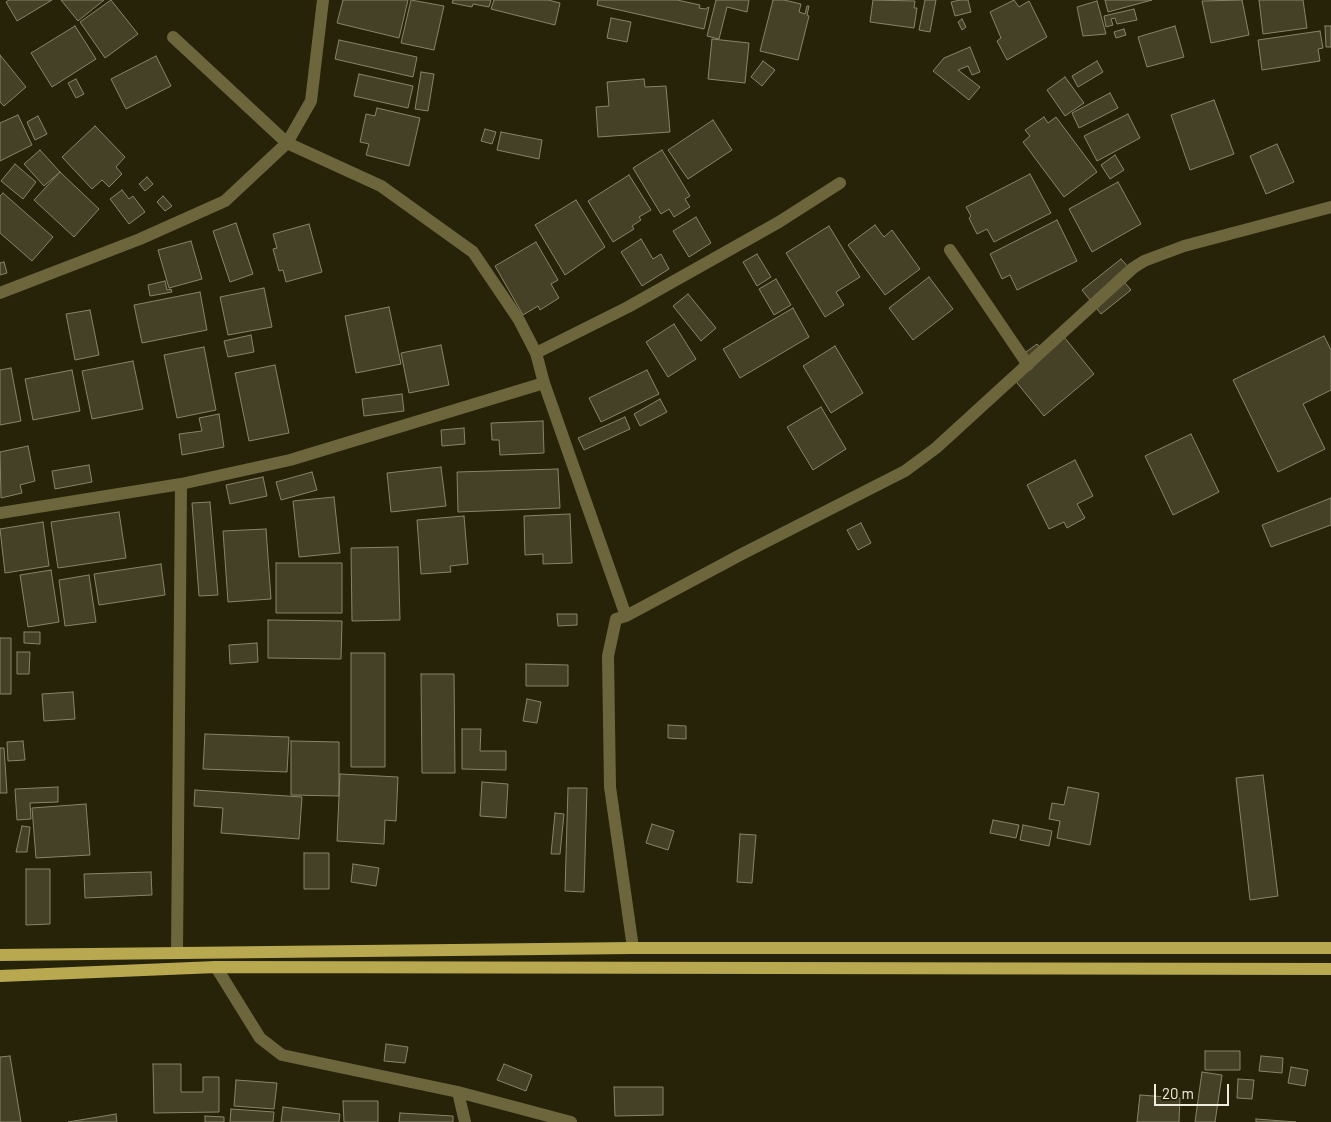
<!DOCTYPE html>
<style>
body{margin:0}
#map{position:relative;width:1331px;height:1122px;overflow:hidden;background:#272309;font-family:Barlow,sans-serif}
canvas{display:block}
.scale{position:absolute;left:1154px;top:1084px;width:75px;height:22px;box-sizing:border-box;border:2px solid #efedde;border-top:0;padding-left:6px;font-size:15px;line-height:18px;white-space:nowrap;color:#efedde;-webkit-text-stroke:4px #272309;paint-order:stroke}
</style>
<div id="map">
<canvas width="1331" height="1122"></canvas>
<div class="scale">20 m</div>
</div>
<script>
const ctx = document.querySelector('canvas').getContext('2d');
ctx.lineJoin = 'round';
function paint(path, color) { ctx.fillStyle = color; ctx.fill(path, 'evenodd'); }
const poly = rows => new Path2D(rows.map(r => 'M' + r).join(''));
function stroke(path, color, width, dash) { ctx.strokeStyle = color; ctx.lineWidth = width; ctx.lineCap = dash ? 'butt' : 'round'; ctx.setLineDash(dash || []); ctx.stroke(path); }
const building = poly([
 [9,0,52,0,17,21,6,2,9,0],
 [61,0,104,0,78,21,61,0],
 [111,0,138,34,105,58,80,22,111,0],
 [343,0,408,0,399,38,337,23,343,0],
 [411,0,444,6,434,50,401,43,411,0],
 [453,0,491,0,489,7,473,4,472,7,452,3,453,0],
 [494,0,548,0,560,3,555,25,491,9,494,0],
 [598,0,677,0,700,5,699,8,705,9,709,7,704,29,597,5,598,0],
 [716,0,749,0,747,12,727,7,719,39,707,36,716,0],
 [773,0,784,0,801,4,799,12,805,14,807,6,809,6,807,15,809,16,798,60,760,51,773,0],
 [873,0,915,1,914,8,917,8,914,28,870,22,873,0],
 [925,0,936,0,930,32,919,30,925,0],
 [960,0,968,0,971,12,955,16,951,2,960,0],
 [1014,0,1019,7,1029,1,1047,37,1007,60,997,41,1001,38,990,12,1014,0],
 [1105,0,1152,0,1108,12,1105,0],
 [1242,0,1249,35,1211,43,1202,1,1242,0],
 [1259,0,1303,0,1307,28,1263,34,1259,0],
 [1097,1,1106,34,1083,36,1077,7,1097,1],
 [1134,9,1137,20,1117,24,1115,18,1111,19,1113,25,1106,27,1104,16,1134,9],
 [611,18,631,22,627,42,607,38,611,18],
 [962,19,966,27,962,30,958,22,962,19],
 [75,26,96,59,52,87,31,53,75,26],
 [1175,26,1184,57,1147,67,1138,37,1175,26],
 [1325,26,1331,26,1331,47,1326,47,1325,26],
 [1124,29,1126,35,1116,38,1114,32,1124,29],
 [1320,31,1323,48,1318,49,1320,61,1262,70,1258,40,1320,31],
 [712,39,749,43,745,83,708,79,712,39],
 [339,40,417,57,413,77,335,59,339,40],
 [970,47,980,72,972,75,968,66,958,70,980,87,969,100,933,71,944,58,970,47],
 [0,55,26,87,4,106,0,102,0,55],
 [156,56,171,86,126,109,111,79,156,56],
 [763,61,775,70,762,86,751,77,763,61],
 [1097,61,1103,72,1078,87,1072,76,1097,61],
 [421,72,434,74,428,111,415,109,421,72],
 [359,74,413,86,408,108,354,96,359,74],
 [1065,77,1084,103,1065,116,1047,90,1065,77],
 [76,79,84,94,76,98,68,83,76,79],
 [644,79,645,87,666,86,670,132,598,137,596,107,609,106,607,82,644,79],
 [1110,93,1118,108,1079,128,1072,113,1110,93],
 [1214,100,1234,154,1190,170,1171,115,1214,100],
 [377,108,420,118,409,166,366,155,369,144,360,142,366,114,375,116,377,108],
 [1128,114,1140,138,1097,161,1084,136,1128,114],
 [18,115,32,145,0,161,0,123,18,115],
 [38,116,47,134,35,140,27,122,38,116],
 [1044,117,1048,123,1056,117,1097,172,1064,197,1023,142,1030,136,1025,130,1044,117],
 [713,120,732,150,688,179,668,150,713,120],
 [95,126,125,157,116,167,122,174,109,187,102,180,92,189,62,157,95,126],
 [485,129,496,132,492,144,481,141,485,129],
 [501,132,542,140,539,159,497,150,501,132],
 [1277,144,1294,182,1266,194,1250,156,1277,144],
 [40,150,60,172,44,186,24,164,40,150],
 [662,150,690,196,685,199,690,207,674,217,669,209,661,214,633,168,662,150],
 [1115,155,1124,170,1110,179,1101,165,1115,155],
 [15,164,36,182,23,199,1,181,15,164],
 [60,172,99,209,74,237,34,200,60,172],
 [1030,174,1051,213,994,242,987,229,977,234,969,218,971,216,966,207,1030,174],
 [629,175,651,210,639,217,641,220,632,226,634,229,613,242,588,201,629,175],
 [147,177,153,184,145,191,139,184,147,177],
 [1118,182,1141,224,1092,252,1069,209,1118,182],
 [122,190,129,199,133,196,145,212,129,224,110,199,122,190],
 [3,193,53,237,32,261,0,233,0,196,3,193],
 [163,196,172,206,165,211,157,202,163,196],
 [576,200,605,247,565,275,535,225,576,200],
 [696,217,711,243,689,257,673,231,696,217],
 [1057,220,1077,261,1017,290,1010,275,1002,279,990,254,1057,220],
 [236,223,253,274,230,282,213,231,236,223],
 [309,224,322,272,286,282,283,270,279,271,273,249,277,248,273,234,309,224],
 [875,225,884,237,892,230,920,269,885,295,848,245,875,225],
 [829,226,860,277,836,292,844,305,825,317,786,253,829,226],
 [641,239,653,259,661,254,669,269,642,286,621,252,641,239],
 [191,241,202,279,169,288,158,250,191,241],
 [536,242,558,280,551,284,559,298,540,310,538,306,523,315,495,266,536,242],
 [757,254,771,277,757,286,743,262,757,254],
 [1121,259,1131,270,1121,278,1131,290,1101,314,1082,290,1121,259],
 [4,262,7,273,0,275,0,263,4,262],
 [929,277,953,309,913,340,889,308,929,277],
 [776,279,791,305,774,315,759,289,776,279],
 [165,281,167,290,171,289,172,292,150,296,148,285,165,281],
 [264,288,272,327,228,335,220,297,264,288],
 [200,292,207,330,142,343,134,305,200,292],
 [688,294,716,328,701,341,673,306,688,294],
 [389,307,401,364,356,373,345,316,389,307],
 [793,308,809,337,740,378,723,349,793,308],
 [90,310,99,355,75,360,66,314,90,310],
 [674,324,696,359,668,377,646,342,674,324],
 [251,335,254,352,228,357,224,341,251,335],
 [1324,336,1331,350,1331,390,1303,404,1325,449,1278,472,1233,380,1324,336],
 [1064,337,1094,374,1044,416,1013,378,1026,352,1037,344,1045,354,1064,337],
 [441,345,449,385,409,393,401,353,441,345],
 [835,346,863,393,831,413,803,366,835,346],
 [204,347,216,410,177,418,164,355,204,347],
 [133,361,143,409,92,419,82,371,133,361],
 [275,365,289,433,249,441,235,373,275,365],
 [11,368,21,421,0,425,0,370,11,368],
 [72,370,80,411,33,420,25,379,72,370],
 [647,370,659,394,601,422,589,398,647,370],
 [402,394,404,411,364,416,362,399,402,394],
 [660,399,667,412,640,426,634,414,660,399],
 [821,407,846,449,813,470,787,427,821,407],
 [219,414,224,447,182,455,179,434,202,431,199,418,219,414],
 [625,417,630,429,584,450,578,438,625,417],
 [543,421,544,453,500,455,499,440,492,440,491,423,543,421],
 [464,428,465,444,442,446,441,430,464,428],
 [1191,434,1219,492,1173,515,1145,456,1191,434],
 [28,446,35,481,20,485,22,493,1,498,0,452,28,446],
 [1075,460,1093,496,1077,504,1085,518,1067,528,1064,522,1049,529,1027,485,1075,460],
 [89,465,92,482,55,489,52,471,89,465],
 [441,467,446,506,391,512,387,473,441,467],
 [558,469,560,508,458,512,457,472,558,469],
 [312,472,317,490,281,500,276,482,312,472],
 [263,477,267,496,230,504,226,485,263,477],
 [334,497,340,553,299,557,293,501,334,497],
 [1331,498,1331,525,1271,547,1262,525,1331,498],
 [210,502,218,595,199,596,192,503,210,502],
 [119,512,126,558,58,568,51,522,119,512],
 [570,514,572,563,543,564,543,554,525,555,524,516,570,514],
 [464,516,468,564,450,566,451,572,421,574,417,520,464,516],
 [43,522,49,566,5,573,0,529,43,522],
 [861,523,871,543,858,550,847,530,861,523],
 [266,529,271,599,228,602,223,531,266,529],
 [398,547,400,620,352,621,351,548,398,547],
 [276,563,342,563,342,613,276,613,276,563],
 [161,564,165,595,99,605,94,574,161,564],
 [51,570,59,622,28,627,20,575,51,570],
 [89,575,96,622,65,626,59,580,89,575],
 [557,614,577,614,577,625,558,626,557,614],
 [268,620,342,621,341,659,268,658,268,620],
 [24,632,40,632,40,644,24,643,24,632],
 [0,638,11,638,11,694,0,694,0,638],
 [257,643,258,662,230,664,229,645,257,643],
 [17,652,30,652,29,674,17,674,17,652],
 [351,653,385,653,385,767,351,767,351,653],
 [526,664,568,665,568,686,526,686,526,664],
 [421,674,454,674,455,773,422,773,421,674],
 [73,692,75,719,44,721,42,694,73,692],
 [527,699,541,702,537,723,523,721,527,699],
 [668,725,686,726,686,739,668,738,668,725],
 [462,729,481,729,480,751,506,751,506,770,462,769,462,729],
 [205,734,289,737,287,772,203,769,205,734],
 [23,741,25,760,8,761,7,742,23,741],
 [291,741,339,742,339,796,291,795,291,741],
 [0,748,4,748,7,793,0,793,0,748],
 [340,774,398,777,396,821,385,820,384,844,337,841,340,774],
 [1263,775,1278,896,1250,900,1236,778,1263,775],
 [482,782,508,784,506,818,480,816,482,782],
 [58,787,58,802,30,803,31,819,17,820,15,789,58,787],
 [1068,787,1099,793,1090,845,1057,838,1060,821,1049,819,1052,803,1064,805,1068,787],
 [568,788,587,788,584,892,565,891,568,788],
 [195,790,302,797,299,839,221,833,223,808,194,806,195,790],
 [86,804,90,855,36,858,32,808,86,804],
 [555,813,564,814,560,854,551,854,555,813],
 [993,820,1019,825,1016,838,990,833,993,820],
 [652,824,674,831,668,850,646,843,652,824],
 [1023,825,1052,831,1049,846,1020,840,1023,825],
 [22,826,30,827,27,852,16,852,22,826],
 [740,834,756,835,752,883,737,882,740,834],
 [304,853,329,853,329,889,304,889,304,853],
 [353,864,379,868,376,886,351,882,353,864],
 [26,869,50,869,50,924,26,925,26,869],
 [151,872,152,895,85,898,84,874,151,872],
 [386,1044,408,1047,405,1063,384,1061,386,1044],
 [1205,1051,1240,1051,1240,1070,1205,1070,1205,1051],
 [10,1056,21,1122,0,1122,0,1057,10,1056],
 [1261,1056,1283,1058,1282,1073,1259,1071,1261,1056],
 [153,1064,181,1064,181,1092,203,1092,203,1077,219,1077,219,1112,154,1113,153,1064],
 [504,1064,532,1075,526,1091,497,1080,504,1064],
 [1291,1067,1308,1070,1305,1086,1288,1083,1291,1067],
 [1202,1072,1222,1075,1215,1122,1195,1122,1202,1072],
 [1238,1079,1254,1080,1252,1099,1237,1098,1238,1079],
 [236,1080,277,1083,274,1109,234,1106,236,1080],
 [614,1087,663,1087,663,1115,615,1116,614,1087],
 [1140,1095,1180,1098,1179,1122,1137,1122,1140,1095],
 [343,1101,378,1101,378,1122,344,1122,343,1101],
 [283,1107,340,1114,339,1122,281,1122,283,1107],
 [231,1109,274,1112,273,1122,230,1122,231,1109],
 [400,1113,453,1116,453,1122,399,1122,400,1113],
 [116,1114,117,1122,68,1122,116,1114],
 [205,1116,224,1117,224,1122,205,1122,205,1116],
 [1256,1119,1296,1122,1256,1122,1256,1119]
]);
paint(building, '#454127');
stroke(building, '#898468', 1);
stroke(poly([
 [173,37,287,143,381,186,473,252,519,320,536,353,544,383,626,616,616,619,608,656,610,787,633,948],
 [950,250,1028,365],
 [0,293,140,239,225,201,287,143,311,101,323,0],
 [536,353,628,307,779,222,840,183],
 [0,513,181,484,290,460,544,383],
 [626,616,742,554,905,471,936,448,1133,268,1144,261,1184,246,1331,207],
 [177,952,181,484],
 [216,967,260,1038,282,1055,458,1092,571,1122],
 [458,1092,465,1122]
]), '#6d663d', 12);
stroke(poly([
 [0,955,633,948,1331,948],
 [0,976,216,967,1331,969]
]), '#b8a950', 12);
</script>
